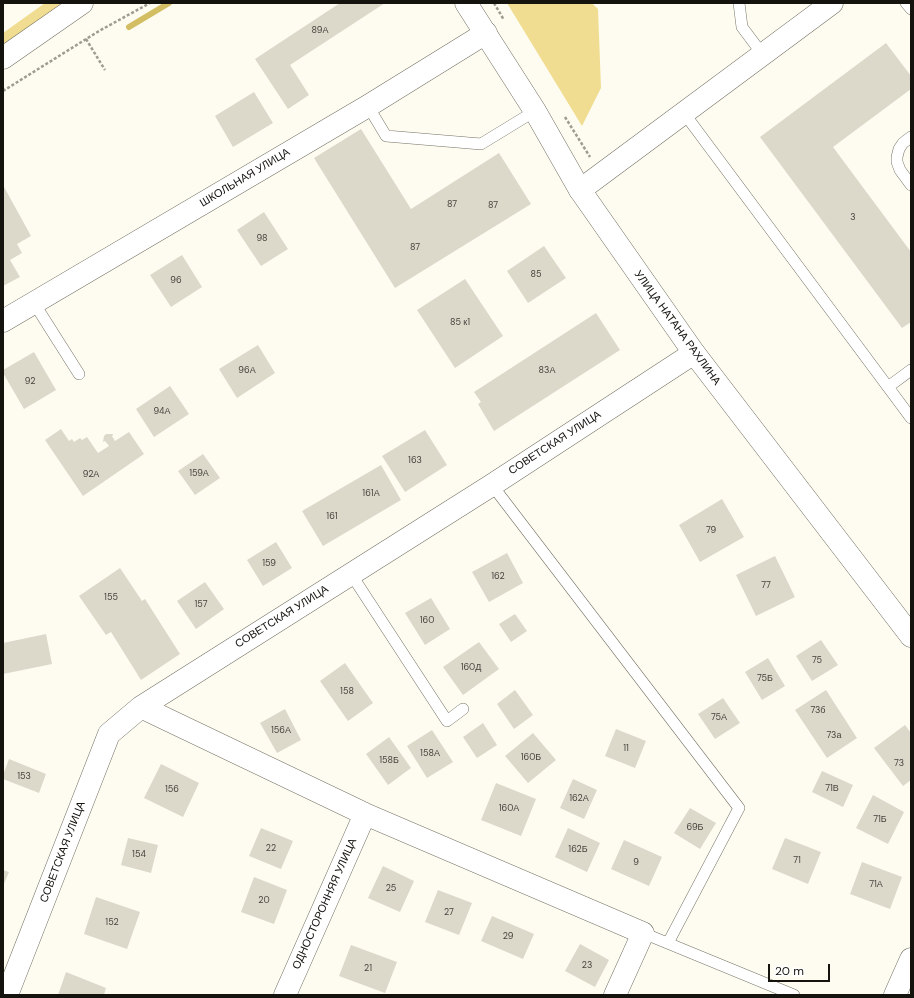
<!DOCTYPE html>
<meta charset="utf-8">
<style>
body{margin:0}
#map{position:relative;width:914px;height:998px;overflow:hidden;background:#fefcf0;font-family:"DM Sans",sans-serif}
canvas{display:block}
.frame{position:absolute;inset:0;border:4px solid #14130e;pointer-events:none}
.scale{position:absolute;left:768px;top:964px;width:62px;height:18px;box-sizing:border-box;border:2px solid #14130e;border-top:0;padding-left:5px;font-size:12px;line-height:14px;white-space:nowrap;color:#14130e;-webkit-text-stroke:3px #fff;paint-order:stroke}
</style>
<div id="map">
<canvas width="914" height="998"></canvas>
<div class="frame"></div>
<div class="scale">20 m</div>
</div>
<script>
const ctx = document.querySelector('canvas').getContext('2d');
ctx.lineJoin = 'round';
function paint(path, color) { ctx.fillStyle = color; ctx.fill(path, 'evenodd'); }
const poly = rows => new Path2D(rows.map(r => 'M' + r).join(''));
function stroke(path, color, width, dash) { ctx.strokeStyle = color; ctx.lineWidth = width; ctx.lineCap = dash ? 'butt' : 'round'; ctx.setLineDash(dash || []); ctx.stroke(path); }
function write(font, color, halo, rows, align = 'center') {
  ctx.font = font + ' "DM Sans",sans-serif'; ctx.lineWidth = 4; ctx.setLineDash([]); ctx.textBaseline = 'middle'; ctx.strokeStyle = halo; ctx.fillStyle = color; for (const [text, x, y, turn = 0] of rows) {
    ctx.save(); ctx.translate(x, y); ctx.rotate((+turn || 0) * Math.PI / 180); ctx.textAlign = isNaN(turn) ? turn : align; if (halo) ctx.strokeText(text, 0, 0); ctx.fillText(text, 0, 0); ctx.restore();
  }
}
paint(poly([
 [45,3,66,3,3,47,3,33],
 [507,3,592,3,598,9,601,88,582,126]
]), '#f0dd91');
stroke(poly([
 [129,27,169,3]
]), '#d4be63', 6);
paint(poly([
 [340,3,385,3,290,65,309,95,288,109,255,59],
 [886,43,911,76,911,89,833,147,911,252,911,322,902,328,760,137],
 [254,92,273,123,233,147,215,116],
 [361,129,411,209,499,153,531,204,395,288,314,158],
 [3,185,31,236,17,244,22,253,10,260,20,277,3,286],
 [264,212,288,249,261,266,237,230],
 [544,246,566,278,528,303,507,271],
 [182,255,202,287,171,307,150,275],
 [465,279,503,336,455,368,417,310],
 [596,313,620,350,494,431,478,404,481,402,474,392],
 [258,345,275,373,237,398,219,369],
 [34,352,56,390,24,409,3,373,3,370],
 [170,386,189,414,154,437,136,409],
 [61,429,69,441,72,439,74,442,80,438,82,440,87,437,98,453,109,446,105,441,103,442,104,436,106,434,113,434,113,435,112,436,115,441,129,432,144,454,83,496,45,440],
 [425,430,447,465,405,492,382,456],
 [203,454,220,478,195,495,178,471],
 [381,465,401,500,323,546,302,511],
 [722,499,744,537,700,562,679,525],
 [276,542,292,568,263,586,247,560],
 [507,553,523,583,489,602,472,572],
 [775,556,795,597,756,616,736,575],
 [120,568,142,601,145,599,180,654,141,680,111,632,106,635,79,596],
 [205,582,224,609,196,629,177,601],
 [431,598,450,629,425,645,405,613],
 [515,614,527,631,511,642,499,624],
 [46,634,52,664,3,674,3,643],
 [821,640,838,665,812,681,796,656],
 [479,642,499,669,463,695,443,667],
 [768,658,785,686,762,700,745,672],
 [345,663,373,703,348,721,320,681],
 [515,690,533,715,514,729,497,704],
 [826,690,857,738,827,758,795,710],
 [723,698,740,723,715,739,698,714],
 [285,709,301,740,277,753,260,723],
 [483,723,497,745,477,758,463,737],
 [905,725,911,733,911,780,903,786,874,748],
 [616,729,646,741,635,768,605,756],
 [432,730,453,762,427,778,407,746],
 [533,733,556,760,528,783,505,756],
 [389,737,411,768,388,785,366,754],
 [9,759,46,774,39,793,3,779,3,775],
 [161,764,199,783,183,817,144,798],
 [822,771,853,785,843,807,812,792],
 [573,779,597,790,584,819,560,808],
 [496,783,536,799,521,836,481,820],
 [873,795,904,812,888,844,856,828],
 [690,808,716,823,700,849,674,833],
 [261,828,293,841,281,869,249,856],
 [568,828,600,843,587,872,555,857],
 [128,838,158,845,151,873,121,865],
 [785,838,821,852,808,884,772,869],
 [624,840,662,857,649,886,611,869],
 [862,862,902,877,890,909,850,894],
 [383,866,414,881,400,912,368,898],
 [3,870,9,872,3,886],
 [254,877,287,890,274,924,241,912],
 [438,890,472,903,459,935,425,922],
 [96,897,140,912,127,949,84,934],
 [492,916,534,934,523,959,481,941],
 [580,944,609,960,595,987,565,971],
 [351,945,397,962,385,993,339,976],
 [66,972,106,988,104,995,58,995]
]), '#dcd9cb');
const lane = poly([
 [739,3,742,27,763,55],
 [906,3,911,9],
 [368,106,386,136,481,144,535,111],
 [684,113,911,418],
 [911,137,903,143,899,149,897,157,897,162,900,170,911,185],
 [34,303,79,374],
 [888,387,911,370],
 [492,485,739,808,668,943],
 [351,574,447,721,463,709],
 [643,933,794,995]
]);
const street = poly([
 [580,190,832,3],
 [3,321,368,106,486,33],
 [141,707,365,814,643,933,615,995],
 [7,995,109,734,141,707,492,485,694,353],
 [285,995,365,814],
 [895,995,911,959]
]);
const secondary = poly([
 [466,3,535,111,580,190,694,353,911,636]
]);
const primary = poly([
 [3,58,82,3]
]);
stroke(lane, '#747165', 12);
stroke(street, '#747165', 23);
stroke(secondary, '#747165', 23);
stroke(primary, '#747165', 23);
stroke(poly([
 [494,3,504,20],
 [86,39,105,70],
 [3,91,99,31,150,3],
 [565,117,590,157]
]), '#9d9b92', 2.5, [3, 2]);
stroke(lane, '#fff', 11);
stroke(street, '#fff', 22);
stroke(secondary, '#fff', 22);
stroke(primary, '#fff', 22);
write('9px', '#46443d', null, [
 ["89А",320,31],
 ["87",452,205],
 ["87",493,206],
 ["3",853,218],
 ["98",262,239],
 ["87",415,248],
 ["85",536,275],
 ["96",176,281],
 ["85 к1",460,323],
 ["96А",247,371],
 ["83А",547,371],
 ["92",30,382],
 ["94А",162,412],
 ["163",415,461],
 ["159А",199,474],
 ["92А",91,475],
 ["161А",371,494],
 ["161",332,517],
 ["79",711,531],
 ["159",269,564],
 ["162",498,577],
 ["77",766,586],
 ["155",111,598],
 ["157",201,605],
 ["160",427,621],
 ["75",817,661],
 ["160Д",471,668],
 ["75Б",765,679],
 ["158",347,692],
 ["73б",818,711],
 ["75А",719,718],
 ["156А",281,731],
 ["73а",834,736],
 ["11",626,749],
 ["158А",430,754],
 ["160Б",531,758],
 ["158Б",389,761],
 ["73",899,764],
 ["153",24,777],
 ["71В",832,789],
 ["156",172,790],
 ["162А",579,799],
 ["160А",509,809],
 ["71Б",880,820],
 ["69Б",695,828],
 ["22",271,849],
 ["162Б",578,850],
 ["154",139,855],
 ["71",797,861],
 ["9",636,863],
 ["71А",876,885],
 ["25",391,889],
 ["20",264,901],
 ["27",449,913],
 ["152",112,923],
 ["29",508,937],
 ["23",587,966],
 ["21",368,969]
]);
write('11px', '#14130e', '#fff', [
 ["ШКОЛЬНАЯ УЛИЦА",245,178,-31],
 ["УЛИЦА НАТАНА РАХЛИНА",677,328,54],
 ["СОВЕТСКАЯ УЛИЦА",555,443,-33],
 ["СОВЕТСКАЯ УЛИЦА",282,617,-32],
 ["СОВЕТСКАЯ УЛИЦА",63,852,-69],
 ["ОДНОСТОРОННЯЯ УЛИЦА",325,904,-66]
]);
</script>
